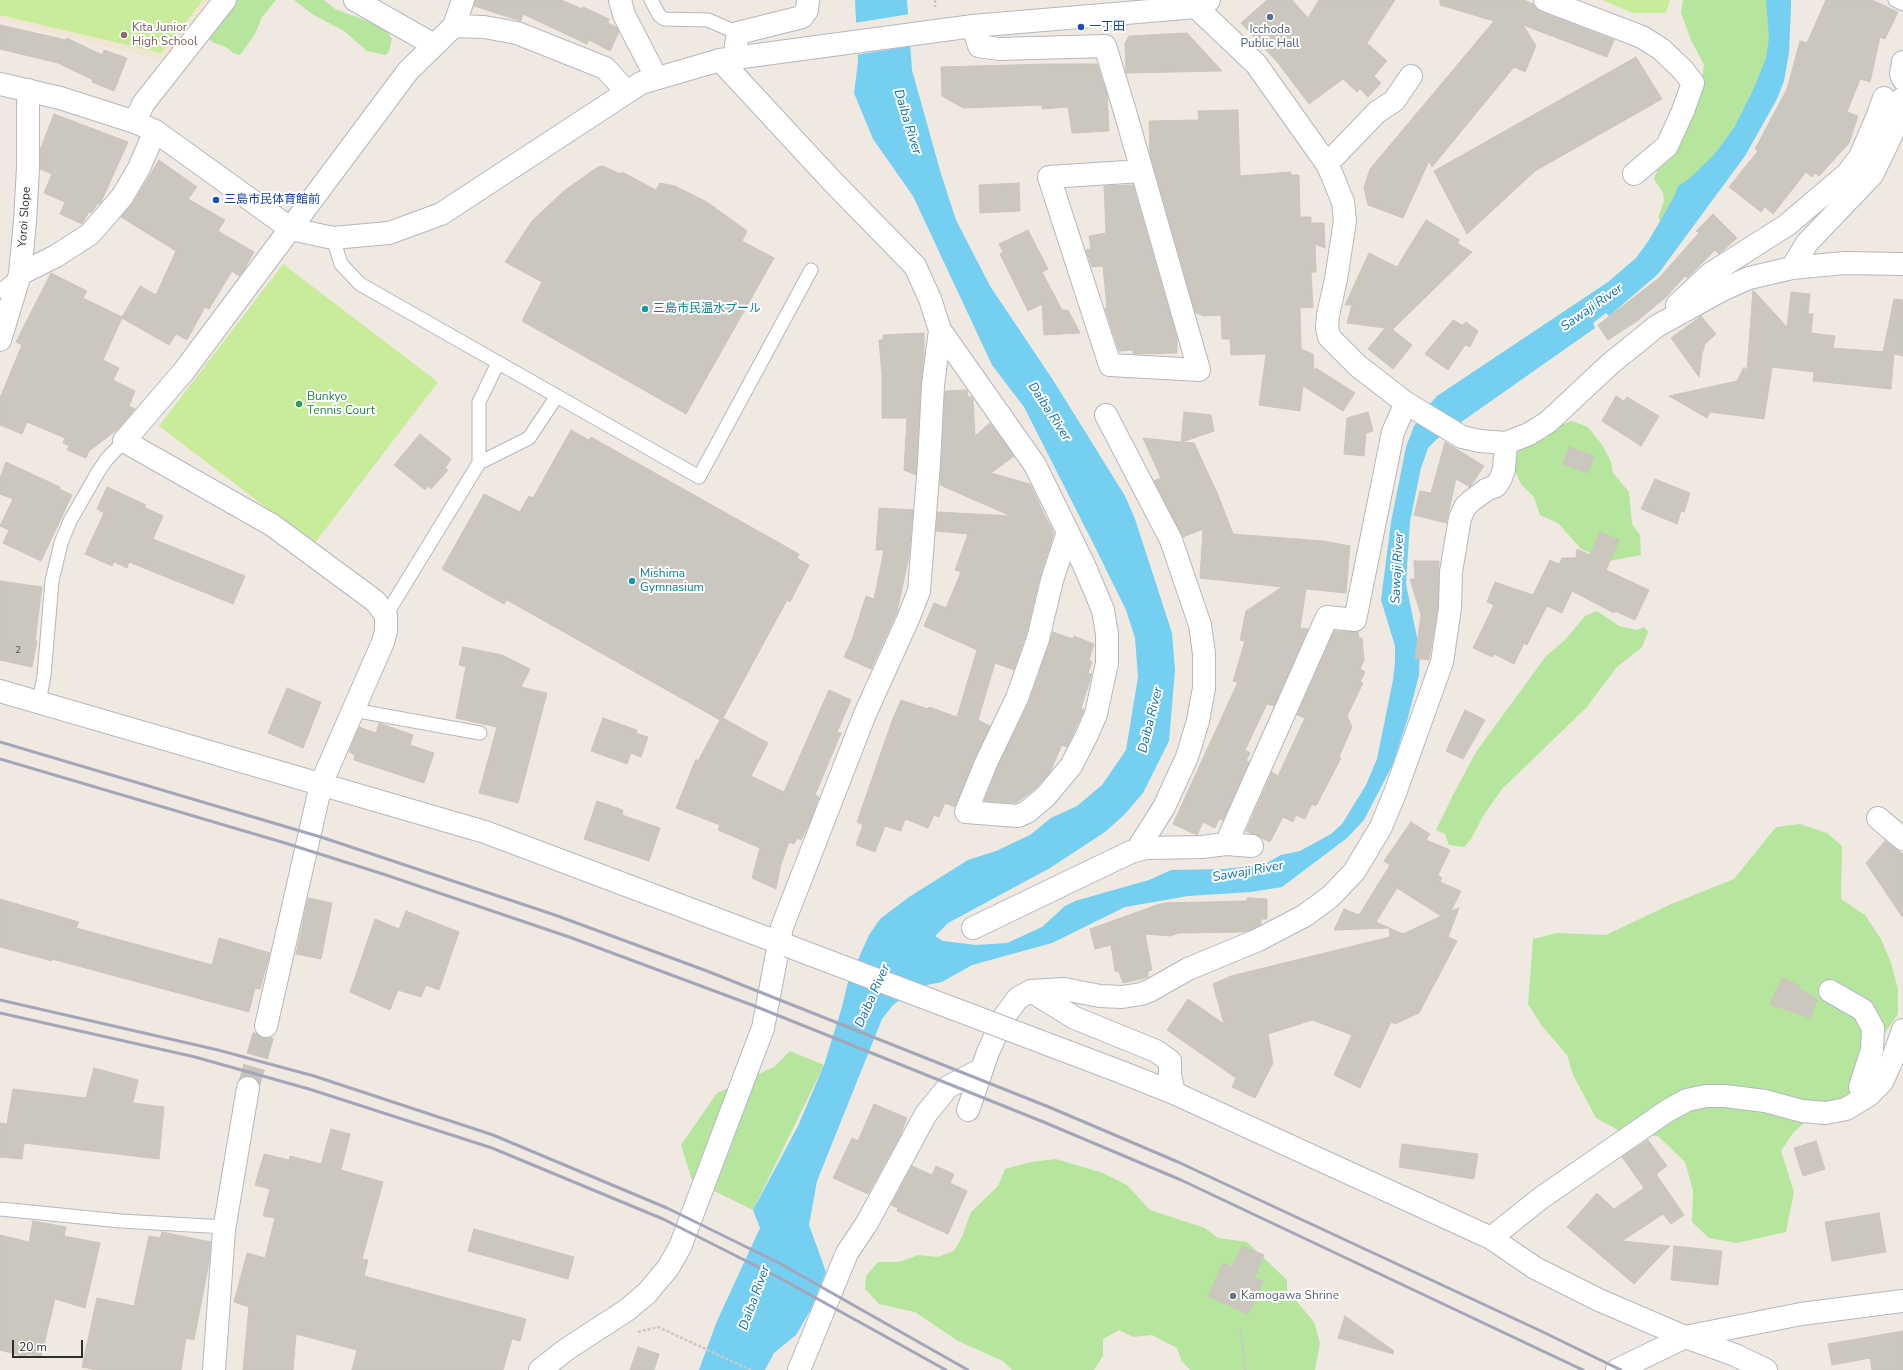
<!DOCTYPE html>
<meta charset="utf-8">
<style>
body{margin:0}
#map{position:relative;width:1903px;height:1370px;overflow:hidden;background:#efe9e1;font-family:"Nunito Sans",sans-serif}
canvas{display:block}
.scale{position:absolute;left:12px;top:1340px;width:71px;height:18px;box-sizing:border-box;border:2px solid #2e2e2e;border-top:0;padding-left:5px;font-size:12px;line-height:14px;white-space:nowrap;color:#2e2e2e;-webkit-text-stroke:3px #fff;paint-order:stroke}
</style>
<div id="map">
<canvas width="1903" height="1370"></canvas>
<div class="scale">20 m</div>
</div>
<script>
const ctx = document.querySelector('canvas').getContext('2d');
ctx.lineJoin = 'round';
function paint(path, color) { ctx.fillStyle = color; ctx.fill(path, 'evenodd'); }
const poly = rows => new Path2D(rows.map(r => 'M' + r).join(''));
function stroke(path, color, width, dash) { ctx.strokeStyle = color; ctx.lineWidth = width; ctx.lineCap = dash ? 'butt' : 'round'; ctx.setLineDash(dash || []); ctx.stroke(path); }
function write(font, color, halo, rows, align = 'center') {
  ctx.font = font + ' "Nunito Sans","Noto Sans JP",sans-serif'; ctx.lineWidth = 4; ctx.setLineDash([]); ctx.textBaseline = 'middle'; ctx.strokeStyle = halo; ctx.fillStyle = color; for (const [text, x, y, turn = 0] of rows) {
    ctx.save(); ctx.translate(x, y); ctx.rotate((+turn || 0) * Math.PI / 180); ctx.textAlign = isNaN(turn) ? turn : align; if (halo) ctx.strokeText(text, 0, 0); ctx.fillText(text, 0, 0); ctx.restore();
  }
}
paint(poly([
 [0,0,211,0,164,61,0,19]
]), '#f0e6d1');
paint(poly([
 [231,0,276,0,262,17,255,34,240,55,233,53,226,47,214,43,208,38],
 [294,0,324,0,335,9,384,27,392,39,389,51,386,55,367,51,344,31,312,14],
 [1683,0,1775,0,1770,54,1748,110,1663,224,1658,218,1664,201,1663,193,1654,179,1657,171,1671,158,1677,147,1701,85,1704,65,1691,40,1681,13],
 [1572,421,1588,427,1603,446,1611,462,1613,473,1629,492,1632,524,1640,535,1641,555,1609,561,1581,549,1559,524,1540,515,1534,497,1521,484,1515,471,1516,454,1522,445,1547,438,1555,427],
 [1597,611,1619,626,1637,630,1644,627,1648,632,1642,647,1617,667,1586,708,1502,789,1483,816,1471,839,1464,847,1449,845,1445,834,1436,830,1454,793,1476,752,1546,656,1565,640,1585,616],
 [1800,824,1827,833,1842,846,1841,899,1865,915,1881,939,1891,963,1898,989,1898,1014,1880,1040,1859,1092,1822,1106,1793,1133,1781,1151,1794,1192,1786,1232,1737,1243,1709,1238,1692,1222,1693,1191,1685,1162,1658,1136,1627,1135,1596,1118,1573,1075,1567,1055,1542,1026,1528,1004,1533,939,1557,933,1606,935,1669,905,1734,879,1776,827],
 [790,1051,824,1065,753,1210,692,1180,681,1145,717,1093,774,1067],
 [1056,1159,1103,1173,1127,1185,1150,1210,1205,1228,1218,1238,1247,1242,1287,1280,1287,1290,1314,1322,1320,1343,1315,1370,1190,1370,1181,1360,1177,1348,1152,1335,1133,1337,1119,1330,1103,1339,1103,1356,1094,1370,1012,1370,1003,1361,958,1341,915,1312,879,1304,865,1289,866,1276,878,1262,899,1262,918,1255,937,1257,954,1251,962,1237,971,1212,998,1186,1005,1169,1031,1162]
]), '#b6e59e');
paint(poly([
 [0,0,203,0,161,53,0,15],
 [1602,0,1670,0,1666,13,1633,13],
 [283,264,438,382,314,544,159,426]
]), '#c9ec9a');
paint(poly([
 [855,0,907,0,912,70,941,174,956,220,990,286,1053,380,1125,496,1135,519,1172,633,1175,670,1169,741,1143,793,1124,815,1105,832,1050,868,948,923,935,936,943,941,976,945,1007,943,1042,927,1065,906,1075,901,1149,880,1171,870,1223,869,1263,865,1281,855,1300,851,1331,834,1342,824,1366,785,1377,759,1393,680,1395,662,1395,646,1381,600,1391,522,1406,447,1414,426,1428,406,1437,396,1608,282,1636,258,1649,240,1674,197,1678,186,1689,179,1713,156,1734,128,1754,88,1766,58,1769,38,1766,0,1791,0,1791,7,1789,53,1784,81,1777,99,1745,156,1658,274,1609,316,1606,313,1593,323,1595,328,1437,439,1428,448,1421,468,1410,521,1406,584,1420,652,1419,675,1407,721,1392,766,1364,820,1347,838,1282,887,1251,892,1188,896,1125,907,1052,943,972,965,942,982,917,987,893,1005,882,1019,817,1181,809,1225,826,1272,810,1311,796,1335,774,1353,765,1370,699,1370,717,1321,760,1228,753,1210,798,1126,824,1065,842,1007,848,982,869,935,880,919,909,897,968,860,996,851,1030,835,1051,818,1077,806,1102,785,1126,750,1138,677,1135,638,1126,610,1094,545,1024,407,992,365,913,196,873,139,854,93,858,62]
]), '#75cff0');
paint(poly([
 [910,14,912,46,855,55,854,23]
]), '#efe9e1');
const building = poly([
 [475,0,561,0,582,9,583,7,609,19,608,23,616,27,619,32,610,51,589,40,587,44,523,14,521,21,474,6,475,0],
 [1267,0,1292,0,1308,18,1319,0,1395,0,1367,43,1387,61,1374,76,1381,83,1368,97,1360,89,1357,92,1343,79,1309,104,1278,63,1241,23,1267,0],
 [1440,0,1524,0,1533,4,1536,8,1541,12,1614,40,1607,57,1523,25,1536,46,1525,72,1514,67,1432,167,1429,161,1403,218,1368,205,1364,187,1370,169,1494,21,1440,5,1440,0],
 [1826,0,1872,0,1898,12,1885,39,1880,37,1870,82,1860,79,1847,112,1858,116,1849,143,1819,176,1815,173,1812,177,1806,172,1773,214,1765,207,1761,212,1729,187,1758,151,1755,149,1787,89,1800,41,1807,43,1826,0],
 [0,25,66,40,67,38,102,55,104,50,127,58,114,91,92,82,93,80,58,63,0,49,0,25],
 [1187,33,1222,71,1126,73,1125,43,1129,36,1187,33],
 [1636,57,1662,99,1535,171,1467,234,1434,171,1636,57],
 [1048,64,1097,64,1107,94,1109,131,1072,133,1068,107,1042,109,1042,105,963,108,942,96,941,67,1048,64],
 [1238,110,1240,176,1291,172,1290,175,1299,175,1300,217,1311,217,1311,223,1324,223,1325,248,1315,244,1316,272,1311,272,1313,307,1300,308,1301,349,1313,354,1314,371,1316,368,1355,393,1343,411,1303,386,1300,411,1259,405,1266,354,1231,355,1230,339,1222,339,1221,315,1203,316,1195,312,1150,154,1149,121,1199,120,1198,111,1238,110],
 [54,114,128,142,101,202,99,204,98,203,91,213,89,212,82,224,60,214,65,202,44,193,52,174,40,169,40,150,54,114],
 [159,160,197,187,188,199,225,220,218,231,254,252,244,270,239,276,232,271,209,309,205,307,187,340,176,334,169,345,122,318,103,360,119,368,113,380,135,391,129,406,135,409,118,429,89,451,86,458,67,450,69,446,63,443,65,438,27,422,22,434,0,425,0,398,22,345,16,342,51,273,87,291,83,298,122,317,140,286,156,295,176,251,121,217,133,203,159,160],
 [603,166,620,174,622,172,656,190,660,183,675,186,707,202,747,231,742,241,774,258,686,414,522,321,542,282,505,262,532,221,565,190,598,167,603,166],
 [1019,183,1020,211,980,213,979,185,1019,183],
 [1133,185,1177,338,1177,353,1136,354,1133,354,1133,350,1119,351,1105,308,1107,308,1103,266,1092,267,1086,250,1091,249,1089,236,1106,233,1104,186,1133,185],
 [1713,214,1737,238,1719,254,1715,250,1687,278,1685,276,1666,297,1637,321,1608,340,1598,325,1659,278,1699,233,1696,231,1713,214],
 [1426,220,1460,240,1457,243,1472,252,1393,329,1392,329,1412,345,1393,369,1368,349,1385,328,1347,323,1352,305,1345,305,1369,253,1397,267,1426,220],
 [1028,230,1048,269,1042,272,1062,310,1068,310,1080,333,1044,335,1042,304,1028,311,1000,254,1003,252,999,244,1028,230],
 [1753,290,1787,327,1791,292,1810,294,1808,314,1813,314,1811,333,1835,336,1833,348,1885,352,1883,352,1894,299,1903,300,1903,356,1894,354,1891,389,1813,381,1814,372,1772,367,1764,419,1710,412,1707,418,1669,396,1737,381,1744,367,1747,371,1753,290],
 [1701,316,1716,334,1705,344,1702,354,1699,377,1671,338,1701,316],
 [1453,320,1462,325,1466,322,1478,331,1470,347,1465,345,1448,370,1425,354,1453,320],
 [924,333,924,353,921,384,916,475,904,470,907,418,882,418,882,375,879,340,883,340,883,335,924,333],
 [967,390,968,397,972,397,973,399,975,436,990,423,1014,456,991,473,1030,484,1046,518,1053,530,1052,533,1054,533,1040,577,1026,635,1014,670,995,663,978,720,990,726,955,807,945,803,939,817,934,815,928,828,905,819,901,831,885,826,875,852,856,845,863,825,857,822,892,721,901,700,928,709,929,707,957,717,977,650,924,626,934,603,946,608,961,572,955,570,968,534,936,531,938,512,1011,516,940,485,945,391,967,390],
 [1616,396,1624,401,1627,397,1659,416,1641,446,1602,421,1616,396],
 [1184,412,1211,415,1214,431,1182,442,1194,443,1218,495,1233,534,1323,541,1350,546,1346,593,1306,589,1300,628,1308,629,1274,706,1267,704,1245,750,1250,753,1246,761,1249,762,1223,820,1219,819,1215,828,1203,822,1197,835,1173,824,1238,682,1233,681,1245,641,1240,640,1246,611,1282,587,1200,578,1203,529,1183,537,1154,481,1161,478,1143,438,1181,442,1184,412],
 [1368,412,1373,431,1366,433,1364,456,1344,454,1347,418,1368,412],
 [571,430,589,440,591,437,799,554,797,558,809,565,790,602,787,600,723,718,768,743,751,776,784,792,829,690,851,700,837,732,841,733,815,795,819,797,810,822,801,840,797,838,794,844,789,842,781,864,776,889,752,878,760,848,718,830,720,825,676,808,696,759,698,761,720,720,507,600,504,604,442,569,484,494,520,512,529,496,533,498,571,430],
 [420,434,451,459,445,468,448,470,431,489,428,486,425,490,394,465,420,434],
 [1445,442,1484,466,1470,487,1456,479,1446,523,1414,515,1420,491,1431,493,1445,442],
 [1569,447,1594,456,1588,473,1563,464,1569,447],
 [6,462,60,487,59,489,72,495,41,561,3,543,9,530,0,526,13,499,0,494,0,478,6,462],
 [1655,479,1690,493,1684,512,1681,511,1677,524,1641,509,1655,479],
 [107,487,146,505,144,507,163,516,153,539,245,576,233,604,129,562,127,568,114,562,112,566,85,554,104,513,97,509,107,487],
 [879,508,913,510,909,556,897,612,871,669,844,657,852,640,866,596,874,599,884,550,876,550,879,508],
 [1600,532,1619,540,1606,570,1649,590,1635,620,1615,611,1614,613,1572,591,1562,613,1547,606,1527,645,1524,643,1514,664,1494,654,1492,657,1473,648,1494,605,1487,602,1495,582,1533,595,1550,560,1559,564,1562,558,1576,558,1577,549,1590,555,1600,532],
 [1414,561,1439,561,1438,607,1429,660,1415,658,1421,615,1410,579,1415,579,1414,561],
 [0,581,42,587,35,641,37,641,32,667,0,660,0,581],
 [1334,631,1358,632,1359,638,1362,638,1364,660,1360,669,1365,672,1360,682,1363,683,1347,716,1352,727,1339,757,1341,758,1316,806,1312,804,1305,819,1296,815,1293,822,1283,817,1270,842,1246,831,1272,772,1278,776,1305,718,1297,715,1334,631],
 [1053,632,1073,639,1074,636,1094,644,1089,660,1092,662,1088,673,1092,674,1081,708,1084,710,1067,747,1062,745,1050,772,1036,788,1016,803,984,801,997,768,1029,702,1053,632],
 [463,647,502,655,530,669,521,687,547,693,518,803,479,793,497,727,456,718,466,667,459,665,463,647],
 [287,688,321,702,303,748,268,733,287,688],
 [1465,710,1485,720,1463,759,1446,751,1465,710],
 [603,718,637,730,636,733,648,737,641,757,631,753,627,764,591,751,603,718],
 [379,723,413,735,410,745,434,753,424,783,354,760,355,755,349,752,359,727,376,733,379,723],
 [597,801,623,810,622,815,660,828,649,861,584,839,597,801],
 [1411,822,1430,834,1426,840,1450,850,1438,875,1442,878,1440,882,1461,891,1451,911,1459,908,1448,937,1457,941,1419,1013,1395,1024,1391,1022,1360,1088,1334,1075,1352,1035,1312,1020,1268,1034,1273,1063,1255,1098,1232,1087,1236,1078,1167,1030,1188,999,1224,1024,1213,984,1231,976,1390,937,1389,928,1334,930,1344,909,1359,915,1390,865,1384,861,1411,822],
 [1397,888,1441,916,1403,934,1376,922,1397,888],
 [1885,841,1903,854,1903,918,1866,863,1885,841],
 [308,898,332,903,321,959,296,954,308,898],
 [1248,898,1267,899,1267,919,1261,919,1261,925,1245,932,1179,933,1170,936,1145,934,1152,970,1148,971,1148,977,1123,983,1119,972,1115,971,1111,945,1095,949,1090,929,1157,905,1165,903,1246,901,1248,898],
 [0,899,79,922,76,928,212,965,219,938,270,953,260,989,255,988,249,1012,52,959,52,961,0,947,0,899],
 [406,911,459,932,439,990,426,985,421,997,398,990,390,1010,350,992,375,919,399,929,406,911],
 [1782,978,1800,986,1799,989,1817,999,1810,1018,1770,1004,1782,978],
 [94,1068,138,1080,133,1103,164,1107,159,1159,24,1143,22,1159,0,1157,0,1123,7,1124,13,1089,86,1098,94,1068],
 [874,1104,907,1118,899,1138,868,1194,833,1178,852,1138,858,1141,874,1104],
 [331,1129,350,1134,341,1170,383,1182,362,1259,368,1260,364,1276,526,1319,520,1341,512,1339,503,1370,352,1370,357,1350,296,1334,293,1370,243,1370,249,1307,234,1302,247,1253,265,1258,275,1218,263,1216,270,1189,255,1185,264,1154,289,1160,290,1156,321,1164,331,1129],
 [1648,1140,1667,1166,1656,1174,1684,1215,1671,1224,1663,1214,1622,1241,1670,1246,1634,1284,1567,1227,1597,1193,1614,1209,1644,1188,1622,1157,1648,1140],
 [1816,1141,1825,1169,1803,1176,1794,1148,1816,1141],
 [1402,1144,1478,1154,1474,1179,1399,1167,1402,1144],
 [912,1166,932,1175,936,1166,954,1174,950,1183,967,1191,948,1234,897,1211,898,1208,891,1205,912,1166],
 [1879,1213,1886,1252,1832,1261,1825,1222,1879,1213],
 [33,1221,66,1227,64,1236,100,1243,85,1308,55,1299,41,1357,27,1354,26,1357,0,1350,0,1235,29,1242,33,1221],
 [474,1229,574,1257,568,1279,468,1251,474,1229],
 [162,1232,211,1242,210,1257,194,1340,186,1338,181,1370,97,1370,82,1367,97,1298,134,1306,149,1236,160,1238,162,1232],
 [1242,1246,1264,1255,1254,1278,1263,1281,1248,1314,1208,1296,1223,1263,1232,1267,1242,1246],
 [1674,1246,1722,1251,1718,1285,1671,1280,1674,1246],
 [1345,1316,1394,1351,1393,1354,1338,1338,1345,1316],
 [1903,1331,1903,1370,1872,1370,1870,1358,1832,1365,1828,1344,1903,1331],
 [638,1347,659,1354,654,1370,630,1370,638,1347]
]);
paint(building, '#cbc7bf');
stroke(building, '#cbc5ba', 1);
stroke(poly([
 [248,1088,266,1026]
]), '#c8c4bd', 22, [22, 11]);
const lane = poly([
 [651,0,659,15,664,19,708,20,738,33],
 [1895,0,1903,4],
 [333,238,341,264,360,284,699,477,811,270],
 [0,291,17,277],
 [479,463,529,438,557,396],
 [386,615,479,463,479,402,498,363],
 [39,702,44,676,52,581,61,543,70,521,98,472,107,459,124,441],
 [353,710,480,733],
 [0,1209,121,1221,225,1227]
]);
const street = poly([
 [355,0,434,45],
 [620,0,624,15,656,77],
 [1545,0,1642,37,1661,49,1683,70,1693,83,1683,111,1667,146,1634,174],
 [1196,7,1256,64,1327,164,1332,175,1343,202,1345,221,1336,279,1328,315,1327,327,1329,337,1358,366,1406,403,1462,437,1480,441,1506,443,1529,434,1548,422,1610,364,1657,326,1722,290,1749,278,1792,268,1845,263,1903,264],
 [454,26,484,27,517,33,605,68,626,91],
 [973,26,979,46,999,49,1105,46,1124,108,1199,370,1110,365,1049,177,1142,171],
 [734,58,738,33,802,17,807,10,808,0],
 [720,60,833,182,915,266,930,299,940,330,1035,465,1084,565,1103,610,1107,634,1107,663,1096,714,1087,735,1071,766,1045,797,1027,812,1018,816,966,812,986,763,1017,698,1038,639,1052,580,1068,532],
 [1903,62,1901,74,1903,79],
 [135,122,143,104,225,0],
 [1327,164,1377,112,1394,101,1411,76],
 [1792,268,1807,243,1872,175,1891,136,1901,109,1903,98],
 [20,274,56,256,90,234,122,197,139,168,155,131],
 [1677,305,1710,274,1787,225,1847,174,1860,157,1878,115,1884,98],
 [0,340,20,274,25,221,28,168,28,90],
 [1106,415,1171,540,1200,625,1204,654,1204,688,1198,721,1187,757,1164,807,1137,850],
 [1878,818,1903,839],
 [1226,844,1327,617,1355,620,1393,432,1406,403],
 [973,928,1087,873,1131,852,1146,848,1202,847,1226,844,1252,846],
 [1031,991,1075,1018,1156,1051,1170,1061,1170,1075,1174,1093],
 [1830,991,1863,1010,1873,1028,1872,1050,1860,1087,1864,1098],
 [266,1026,321,784,383,642,386,631,386,615,375,601,272,525,124,441,184,371,408,71,454,26,463,0],
 [968,1110,988,1052,1004,1017,1018,998,1031,991,1064,989,1100,996,1122,997,1141,994,1151,990,1188,969,1258,940,1304,916,1330,897,1354,872,1381,827,1395,793,1442,662,1450,608,1451,572,1460,518,1465,507,1471,501,1486,490,1496,486,1501,478,1504,469,1506,443],
 [1491,1238,1541,1198,1667,1111,1687,1100,1706,1096,1725,1096,1765,1101,1802,1111,1826,1113,1846,1109,1869,1095,1882,1082,1893,1058,1903,1030],
 [1685,1337,1735,1355,1766,1370],
 [214,1370,224,1230,248,1088],
 [540,1370,567,1349,627,1310,647,1293,668,1268,680,1247,763,1028,782,927,865,714,908,619,919,591,929,463,933,385,940,330],
 [799,1370,847,1253,867,1223,926,1114,948,1087,982,1069]
]);
const secondary = poly([
 [0,84,60,98,135,122,155,131,291,229,333,238,389,233,441,214,641,83,720,60,973,26,1196,7,1209,0],
 [0,691,485,832,788,946],
 [1121,1072,1174,1093,1491,1238,1535,1268,1599,1300,1685,1337],
 [1617,1370,1685,1337,1801,1314,1903,1301]
]);
stroke(lane, '#b4b7c1', 15);
stroke(street, '#b4b7c1', 24);
stroke(secondary, '#b4b7c1', 24);
stroke(poly([
 [935,0,935,7],
 [1241,1329,1245,1370],
 [638,1332,658,1327,751,1370]
]), '#c9c9c9', 2.5, [3, 2]);
stroke(lane, '#fff', 13);
stroke(street, '#fff', 22);
stroke(secondary, '#fff', 22);
stroke(poly([
 [0,742,324,838,555,915,707,971,1049,1107,1178,1162,1543,1332,1621,1370],
 [0,759,285,843,386,875,572,938,752,1005,1046,1123,1181,1180,1583,1370],
 [0,1000,218,1050,314,1076,493,1135,667,1208,779,1263,968,1370],
 [0,1013,195,1057,309,1089,492,1148,663,1219,778,1277,946,1370]
]), '#a3a6b8', 3);
const secondaryBridge = poly([
 [788,946,1121,1072]
]);
stroke(secondaryBridge, '#b4b7c1', 24, []);
stroke(secondaryBridge, '#fff', 22);
for (const [x, y, r, color] of [
 [1270,17,4,"#5c6f8a"],
 [1081,27,4,"#1a4fb4"],
 [124,35,4,"#8d6e63"],
 [216,200,4,"#1a4fb4"],
 [645,309,4,"#0f9aa8"],
 [299,404,4,"#2e9e5b"],
 [632,581,4,"#0f9aa8"],
 [1233,1296,4,"#6b7280"]
]) { const dot = new Path2D(); dot.arc(x, y, r, 0, 2 * Math.PI); ctx.fillStyle = color; ctx.fill(dot); stroke(dot, '#fff', 1.5); }
write('10px', '#555452', null, [
 ["2",18,651]
]);
write('12px', '#164399', '#fff', [
 ["一丁田",1089,27],
 ["三島市民体育館前",224,200]
], 'left');
write('12px', '#785e54', '#fff', [
 ["Kita Junior",132,28],
 ["High School",132,42]
], 'left');
write('12px', '#4e5e75', '#fff', [
 ["Icchoda",1270,30],
 ["Public Hall",1270,44]
]);
write('12px', '#2e2e2e', '#fff', [
 ["Yoroi Slope",25,217,-86]
]);
write('12px', '#0d838f', '#fff', [
 ["三島市民温水プール",653,309],
 ["Mishima",640,574],
 ["Gymnasium",640,588]
], 'left');
write('12px', '#27864d', '#fff', [
 ["Bunkyo",307,397],
 ["Tennis Court",307,411]
], 'left');
write('12px', '#5b616d', '#fff', [
 ["Kamogawa Shrine",1241,1296]
], 'left');
write('italic 13px', '#0d6fa3', '#fff', [
 ["Daiba River",907,122,73],
 ["Sawaji River",1592,308,-35],
 ["Daiba River",1049,412,57],
 ["Sawaji River",1398,568,-87],
 ["Daiba River",1151,720,-76],
 ["Sawaji River",1248,872,-10],
 ["Daiba River",873,996,-66],
 ["Daiba River",755,1298,-70]
]);
</script>
